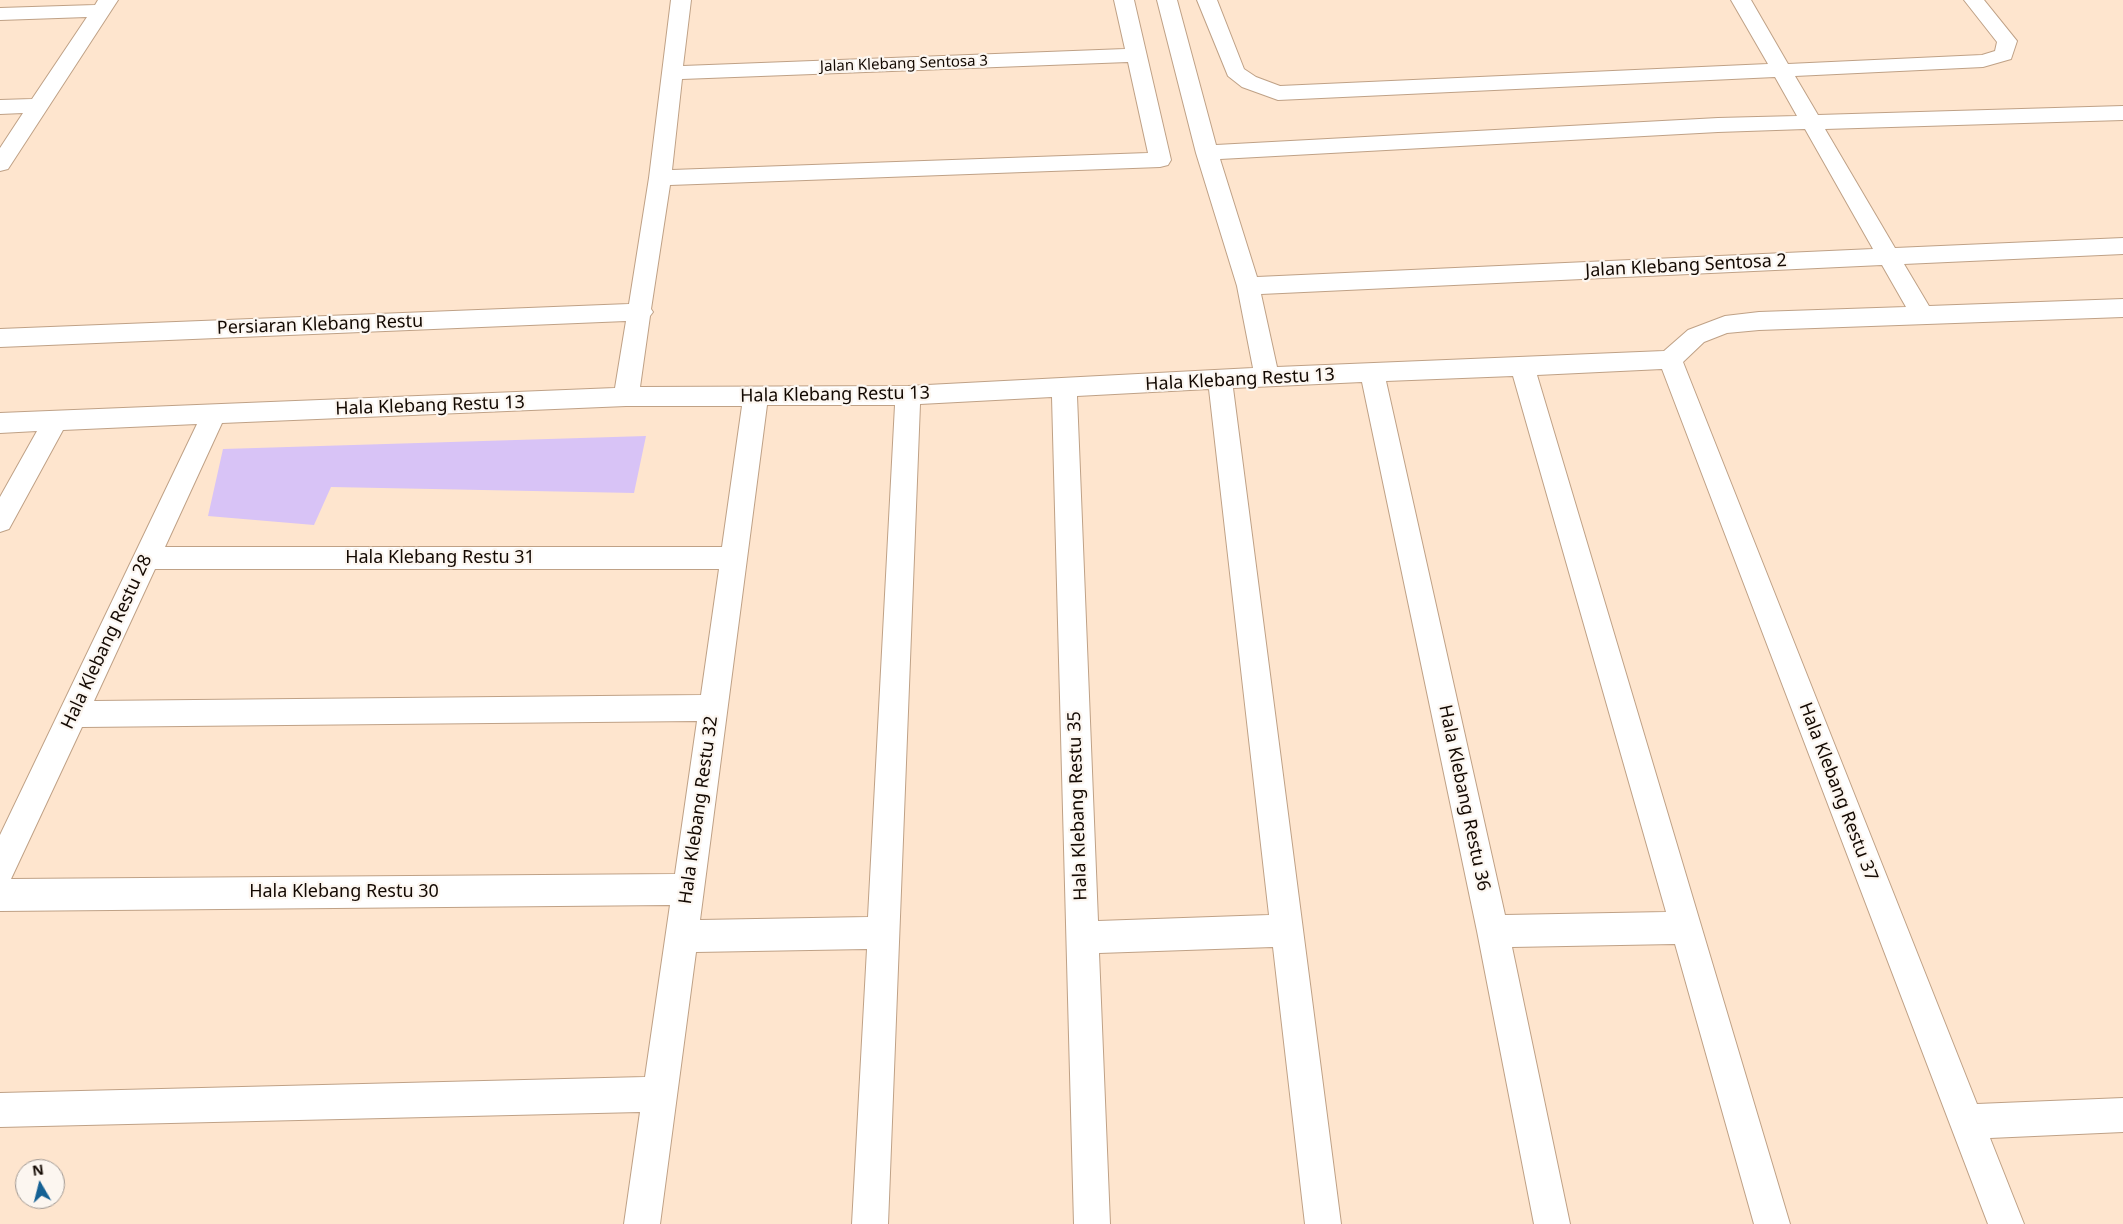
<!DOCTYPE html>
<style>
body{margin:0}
#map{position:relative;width:2123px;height:1224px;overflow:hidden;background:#fee5ce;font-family:"Noto Sans",sans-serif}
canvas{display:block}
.north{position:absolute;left:15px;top:1159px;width:50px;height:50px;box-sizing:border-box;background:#fcf6f0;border:1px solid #9f9791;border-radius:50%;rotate:352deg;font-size:14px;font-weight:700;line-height:20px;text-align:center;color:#130902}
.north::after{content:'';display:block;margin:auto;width:18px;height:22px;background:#156194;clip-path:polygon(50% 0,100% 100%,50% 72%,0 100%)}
</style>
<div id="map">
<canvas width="2123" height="1224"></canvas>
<div class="north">N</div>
</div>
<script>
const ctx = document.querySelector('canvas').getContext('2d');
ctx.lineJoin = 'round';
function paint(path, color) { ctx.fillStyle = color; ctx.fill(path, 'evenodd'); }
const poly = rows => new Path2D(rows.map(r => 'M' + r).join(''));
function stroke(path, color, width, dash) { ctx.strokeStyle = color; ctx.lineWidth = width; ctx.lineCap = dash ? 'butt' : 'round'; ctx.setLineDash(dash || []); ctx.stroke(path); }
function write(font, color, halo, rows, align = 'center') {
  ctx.font = font + ' "Noto Sans",sans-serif'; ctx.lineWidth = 4.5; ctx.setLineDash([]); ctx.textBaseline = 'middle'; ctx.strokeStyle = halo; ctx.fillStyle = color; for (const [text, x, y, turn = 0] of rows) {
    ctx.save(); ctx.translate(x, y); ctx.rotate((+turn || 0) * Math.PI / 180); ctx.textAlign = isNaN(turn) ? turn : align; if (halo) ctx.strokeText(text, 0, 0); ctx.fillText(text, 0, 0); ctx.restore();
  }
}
paint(poly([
 [646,436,634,493,331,487,314,525,208,516,223,449]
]), '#d8c3f6');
const minor = poly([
 [98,0,118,0,8,169,0,171,0,148,23,113,0,114,0,100,32,99,87,17,0,20,0,8,95,5,98,0],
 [671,0,691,0,683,66,1125,49,1114,0,1134,0,1171,160,1168,165,1160,167,670,185,651,309,653,312,650,316,640,387,908,386,1253,368,1237,286,1196,153,1157,0,1177,0,1216,145,1718,118,1797,116,1775,77,1278,100,1242,87,1228,76,1197,0,1217,0,1244,69,1256,77,1280,86,1768,64,1731,0,1751,0,1788,64,1982,55,1995,51,1997,42,1964,0,1984,0,2017,41,2011,59,1983,67,1795,76,1818,115,2123,106,2123,120,1825,129,1895,248,2123,238,2123,254,1904,264,1929,306,2123,299,2123,317,1759,330,1727,333,1704,342,1683,362,1977,1104,2123,1098,2123,1132,1990,1138,2024,1224,1988,1224,1662,369,1537,375,1790,1224,1754,1224,1675,944,1512,947,1570,1224,1534,1224,1477,931,1362,382,1233,388,1341,1224,1305,1224,1273,947,1099,953,1110,1224,1074,1224,1052,397,920,404,888,1224,852,1224,867,949,696,952,660,1224,624,1224,640,1112,0,1127,0,1093,645,1077,670,905,0,911,0,835,197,424,63,430,9,529,0,532,0,497,37,431,0,433,0,413,615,388,626,321,0,347,0,329,629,304,649,178,671,0],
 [1128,62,1148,153,672,170,682,79,1128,62],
 [1805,129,1873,249,1257,277,1220,159,1718,132,1805,129],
 [1882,265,1906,307,1759,312,1725,316,1688,330,1664,351,1277,367,1261,294,1882,265],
 [1513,376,1666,912,1505,915,1386,381,1513,376],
 [1209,389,1269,915,1098,921,1077,396,1209,389],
 [767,405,895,405,868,917,700,920,767,405],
 [626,406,742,406,722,547,165,547,222,423,626,406],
 [155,569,719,569,701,695,94,701,155,569],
 [697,721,675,874,11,879,82,727,697,721]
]);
stroke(minor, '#bfa186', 2);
paint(minor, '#fff');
write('15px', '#130902', '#fcf6f0', [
 ["Jalan Klebang Sentosa 3",904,64,-2]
]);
write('18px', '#130902', '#fcf6f0', [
 ["Jalan Klebang Sentosa 2",1686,266,-3],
 ["Persiaran Klebang Restu",320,325,-2],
 ["Hala Klebang Restu 13",1240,380,-3],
 ["Hala Klebang Restu 13",835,395,-1],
 ["Hala Klebang Restu 13",430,406,-2],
 ["Hala Klebang Restu 31",440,558],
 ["Hala Klebang Restu 28",107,642,-65],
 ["Hala Klebang Restu 37",1838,792,69],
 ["Hala Klebang Restu 36",1464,798,78],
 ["Hala Klebang Restu 35",1078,806,-92],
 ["Hala Klebang Restu 32",699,810,-82],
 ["Hala Klebang Restu 30",344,892]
]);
</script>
